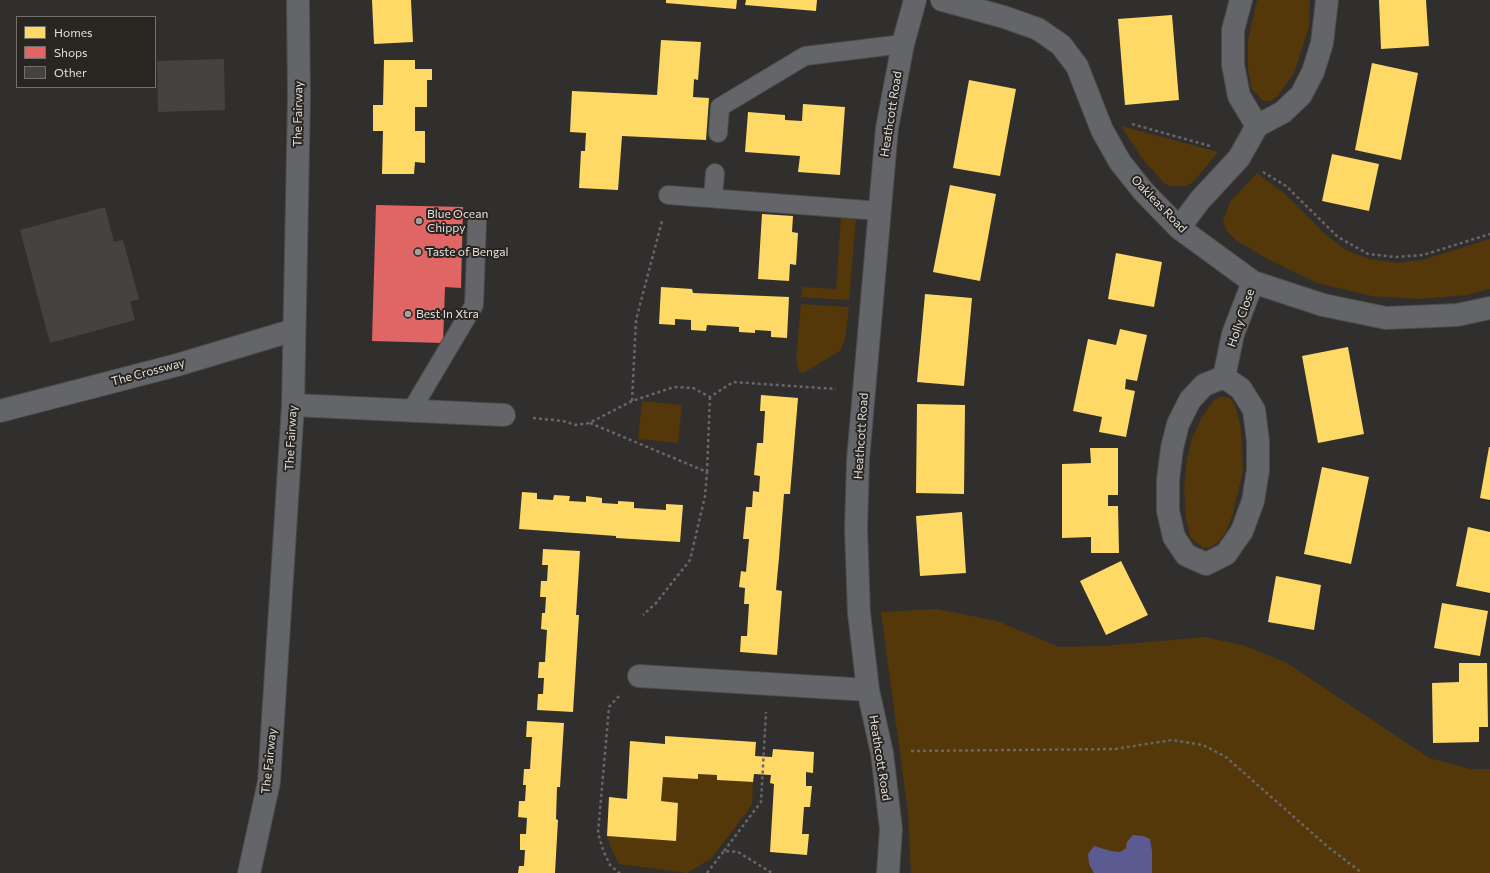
<!DOCTYPE html>
<style>
body{margin:0}
#map{position:relative;width:1490px;height:873px;overflow:hidden;background:#312f2d;font-family:Commissioner,sans-serif}
canvas{display:block}
.legend{position:absolute;left:16px;top:16px;width:140px;height:72px;box-sizing:border-box;background:#292521;border:1px solid #736f6b;margin:0;padding:5px 7px;list-style:none;font-size:12px;color:#e1dedb}
.legend li{display:flex;align-items:center;gap:8px;height:20px}
.legend b{width:20px;border:1px solid #736f6b}
</style>
<div id="map">
<canvas width="1490" height="873"></canvas>
<ul class="legend">
<li><b style="height:11px;background:#ffd966"></b>Homes</li>
<li><b style="height:11px;background:#e06666"></b>Shops</li>
<li><b style="height:11px;background:#454341"></b>Other</li>
</ul>
</div>
<script>
const ctx = document.querySelector('canvas').getContext('2d');
ctx.lineJoin = 'round';
function paint(path, color) { ctx.fillStyle = color; ctx.fill(path, 'evenodd'); }
const poly = rows => new Path2D(rows.map(r => 'M' + r).join(''));
function stroke(path, color, width, dash) { ctx.strokeStyle = color; ctx.lineWidth = width; ctx.lineCap = dash ? 'butt' : 'round'; ctx.setLineDash(dash || []); ctx.stroke(path); }
function write(font, color, halo, rows, align = 'center') {
  ctx.font = font + ' Commissioner,sans-serif'; ctx.lineWidth = 4; ctx.setLineDash([]); ctx.textBaseline = 'middle'; ctx.strokeStyle = halo; ctx.fillStyle = color; for (const [text, x, y, turn = 0] of rows) {
    ctx.save(); ctx.translate(x, y); ctx.rotate((+turn || 0) * Math.PI / 180); ctx.textAlign = isNaN(turn) ? turn : align; if (halo) ctx.strokeText(text, 0, 0); ctx.fillText(text, 0, 0); ctx.restore();
  }
}
paint(poly([
 [1257,0,1310,0,1309,27,1294,73,1278,96,1270,101,1263,101,1252,89,1248,70,1248,40],
 [1121,126,1218,152,1194,181,1187,186,1171,186,1164,183,1141,157],
 [1257,173,1285,194,1326,235,1346,250,1369,259,1397,263,1422,260,1490,239,1490,289,1466,295,1420,299,1372,296,1317,283,1266,258,1236,240,1227,231,1223,221,1230,202],
 [841,217,856,218,849,300,801,297,802,287,836,289],
 [801,304,849,307,845,339,840,351,803,373,799,372,796,359],
 [1220,397,1228,397,1233,401,1237,411,1241,429,1243,471,1232,517,1225,533,1218,542,1211,547,1203,548,1190,537,1186,518,1184,489,1187,460,1192,438,1202,417,1214,400],
 [642,401,682,405,678,443,638,439],
 [937,609,997,621,1059,647,1104,646,1205,637,1246,646,1287,663,1429,758,1471,769,1490,769,1490,873,911,873,908,813,881,612],
 [698,774,717,775,717,780,753,782,752,805,711,859,687,873,619,864,612,851,607,836,675,841,678,803,661,801,663,777,698,779]
]), '#54380a');
paint(poly([
 [1133,835,1143,836,1150,839,1152,851,1152,873,1094,873,1089,864,1088,854,1094,846,1111,851,1120,852,1126,848,1127,842]
]), '#5b5a91');
paint(poly([
 [372,0,411,0,413,42,374,44],
 [666,0,737,0,736,9,666,3],
 [746,0,817,0,816,11,745,5],
 [1379,0,1426,0,1429,46,1381,49],
 [1172,15,1179,100,1125,105,1118,19],
 [661,40,701,42,698,80,694,79,693,97,709,98,706,140,622,136,618,190,579,188,581,151,585,151,586,133,570,132,572,91,657,95],
 [384,60,415,60,415,69,432,69,432,80,427,80,427,107,415,107,415,131,425,131,425,163,415,162,414,174,382,174,383,131,373,131,373,105,383,105],
 [1372,63,1418,73,1401,160,1355,150],
 [969,80,1016,89,1000,176,953,168],
 [803,104,845,107,840,175,798,172,800,156,745,152,748,112,785,115,785,120,802,121],
 [1332,154,1379,164,1369,211,1322,201],
 [950,185,996,194,980,281,933,272],
 [762,214,793,216,792,232,798,233,796,265,790,264,789,281,758,279],
 [1116,253,1162,262,1154,307,1108,299],
 [661,287,692,289,693,293,789,297,787,338,771,337,771,331,755,330,755,333,739,332,739,327,707,325,706,331,691,330,691,320,675,319,675,325,659,324],
 [925,294,972,298,964,386,917,382],
 [1120,329,1147,335,1137,381,1126,379,1125,389,1135,391,1126,437,1099,432,1102,417,1073,411,1088,339,1116,345],
 [1348,347,1364,434,1318,443,1302,356],
 [761,395,798,398,790,494,784,494,779,558,776,590,782,591,777,655,740,652,741,636,747,636,749,604,744,604,745,588,739,587,741,571,746,572,749,539,743,539,746,507,752,507,753,491,759,492,760,476,754,475,757,443,763,443,765,411,760,411],
 [917,404,965,405,964,494,916,493],
 [1489,447,1490,447,1490,500,1480,498],
 [1090,448,1118,448,1118,495,1108,495,1108,506,1118,506,1119,553,1091,553,1091,537,1062,538,1062,464,1091,463],
 [1322,467,1369,477,1351,564,1304,554],
 [522,492,537,493,537,499,553,500,554,495,570,496,569,501,586,502,586,496,602,498,602,503,618,504,618,501,634,502,634,508,666,510,666,504,683,505,680,542,616,538,616,536,519,529],
 [962,512,966,573,920,576,916,516],
 [1468,527,1490,532,1490,593,1456,586],
 [543,549,580,551,576,615,579,615,573,712,537,710,538,694,543,694,544,678,538,678,539,662,545,662,547,630,541,629,542,613,545,613,546,597,540,597,541,581,547,581,548,565,542,565],
 [1121,561,1148,615,1106,635,1080,581],
 [1276,576,1321,585,1314,630,1268,622],
 [1442,603,1488,611,1480,656,1434,648],
 [1459,663,1487,663,1488,727,1479,727,1479,742,1433,743,1432,683,1459,682],
 [527,721,564,723,560,787,557,787,556,819,558,820,555,873,518,873,519,866,524,866,525,850,520,850,520,834,526,834,527,818,518,817,519,801,525,801,526,785,523,785,524,769,530,769,532,737,526,737],
 [665,736,756,742,755,756,772,757,773,749,814,752,813,773,806,772,806,786,812,786,810,807,804,807,802,834,809,834,807,855,770,852,774,784,770,783,771,775,754,774,753,782,717,780,717,775,698,774,698,779,663,777,661,801,678,803,676,841,607,836,609,797,627,799,630,741,665,744]
]), '#ffd966');
paint(poly([
 [376,205,463,207,461,288,445,287,443,343,372,341]
]), '#e06666');
paint(poly([
 [224,59,225,110,158,112,157,61],
 [105,207,114,242,123,240,139,299,130,302,135,320,50,343,20,230]
]), '#454341');
const service = poly([
 [718,133,720,107,805,56,903,44],
 [668,195,880,211],
 [713,198,715,173],
 [411,411,474,305,477,222]
]);
const minor = poly([
 [942,0,1004,17,1038,29,1061,45,1077,66,1102,130,1120,162,1143,191,1179,228,1253,282,1323,305,1386,318,1457,315,1490,308],
 [1241,0,1233,30,1233,65,1239,96,1257,126],
 [1179,228,1200,200,1239,158,1257,126,1283,112,1301,95,1313,72,1322,43,1327,0],
 [1224,377,1241,389,1254,410,1258,441,1258,470,1253,501,1242,531,1226,554,1206,564,1186,555,1174,537,1168,511,1168,480,1172,448,1178,424,1190,400,1204,385,1224,377,1233,334,1253,282],
 [293,405,504,415],
 [0,411,177,365,294,330],
 [639,676,868,690],
 [888,873,891,829,882,753,868,690,859,613,856,529,858,460,887,128,903,44,915,0]
]);
const tertiary = poly([
 [249,873,269,782,293,405,299,98,298,0]
]);
stroke(service, '#4c4b4a', 20);
stroke(minor, '#4c4b4a', 24);
stroke(tertiary, '#4c4b4a', 24);
stroke(poly([
 [1132,124,1210,146],
 [1263,172,1286,186,1338,237,1368,254,1395,257,1423,255,1490,234],
 [632,401,636,320,662,221],
 [533,418,563,421,576,425,589,423,632,401,674,387,693,388,710,397,733,382,836,389],
 [590,423,707,472,705,496,690,560,656,603,643,615],
 [707,472,710,397],
 [619,696,609,707,598,833,603,850,610,865,619,873,623,873],
 [911,751,1115,749,1172,740,1203,745,1226,757,1328,847,1362,873],
 [724,851,761,802,766,712],
 [707,873,724,851,738,852,772,873]
]), '#676669', 2.5, [3, 3]);
stroke(service, '#646569', 18);
stroke(minor, '#646569', 22);
stroke(tertiary, '#646569', 22);
for (const [x, y, r, color] of [
 [419,221,4,"#a3a19e"],
 [418,252,4,"#a3a19e"],
 [408,314,4,"#a3a19e"]
]) { const dot = new Path2D(); dot.arc(x, y, r, 0, 2 * Math.PI); ctx.fillStyle = color; ctx.fill(dot); stroke(dot, '#292521', 1.5); }
write('12px', '#e1dedb', '#292521', [
 ["The Fairway",298,114,-89],
 ["Heathcott Road",891,114,-81],
 ["Oakleas Road",1159,204,46],
 ["Holly Close",1241,318,-71],
 ["The Crossway",148,372,-15],
 ["Heathcott Road",861,436,-86],
 ["The Fairway",291,438,-87],
 ["Heathcott Road",880,758,81],
 ["The Fairway",269,761,-84]
]);
write('12px', '#e1dedb', '#292521', [
 ["Blue Ocean",427,214],
 ["Chippy",427,228],
 ["Taste of Bengal",426,252],
 ["Best In Xtra",416,314]
], 'left');
</script>
